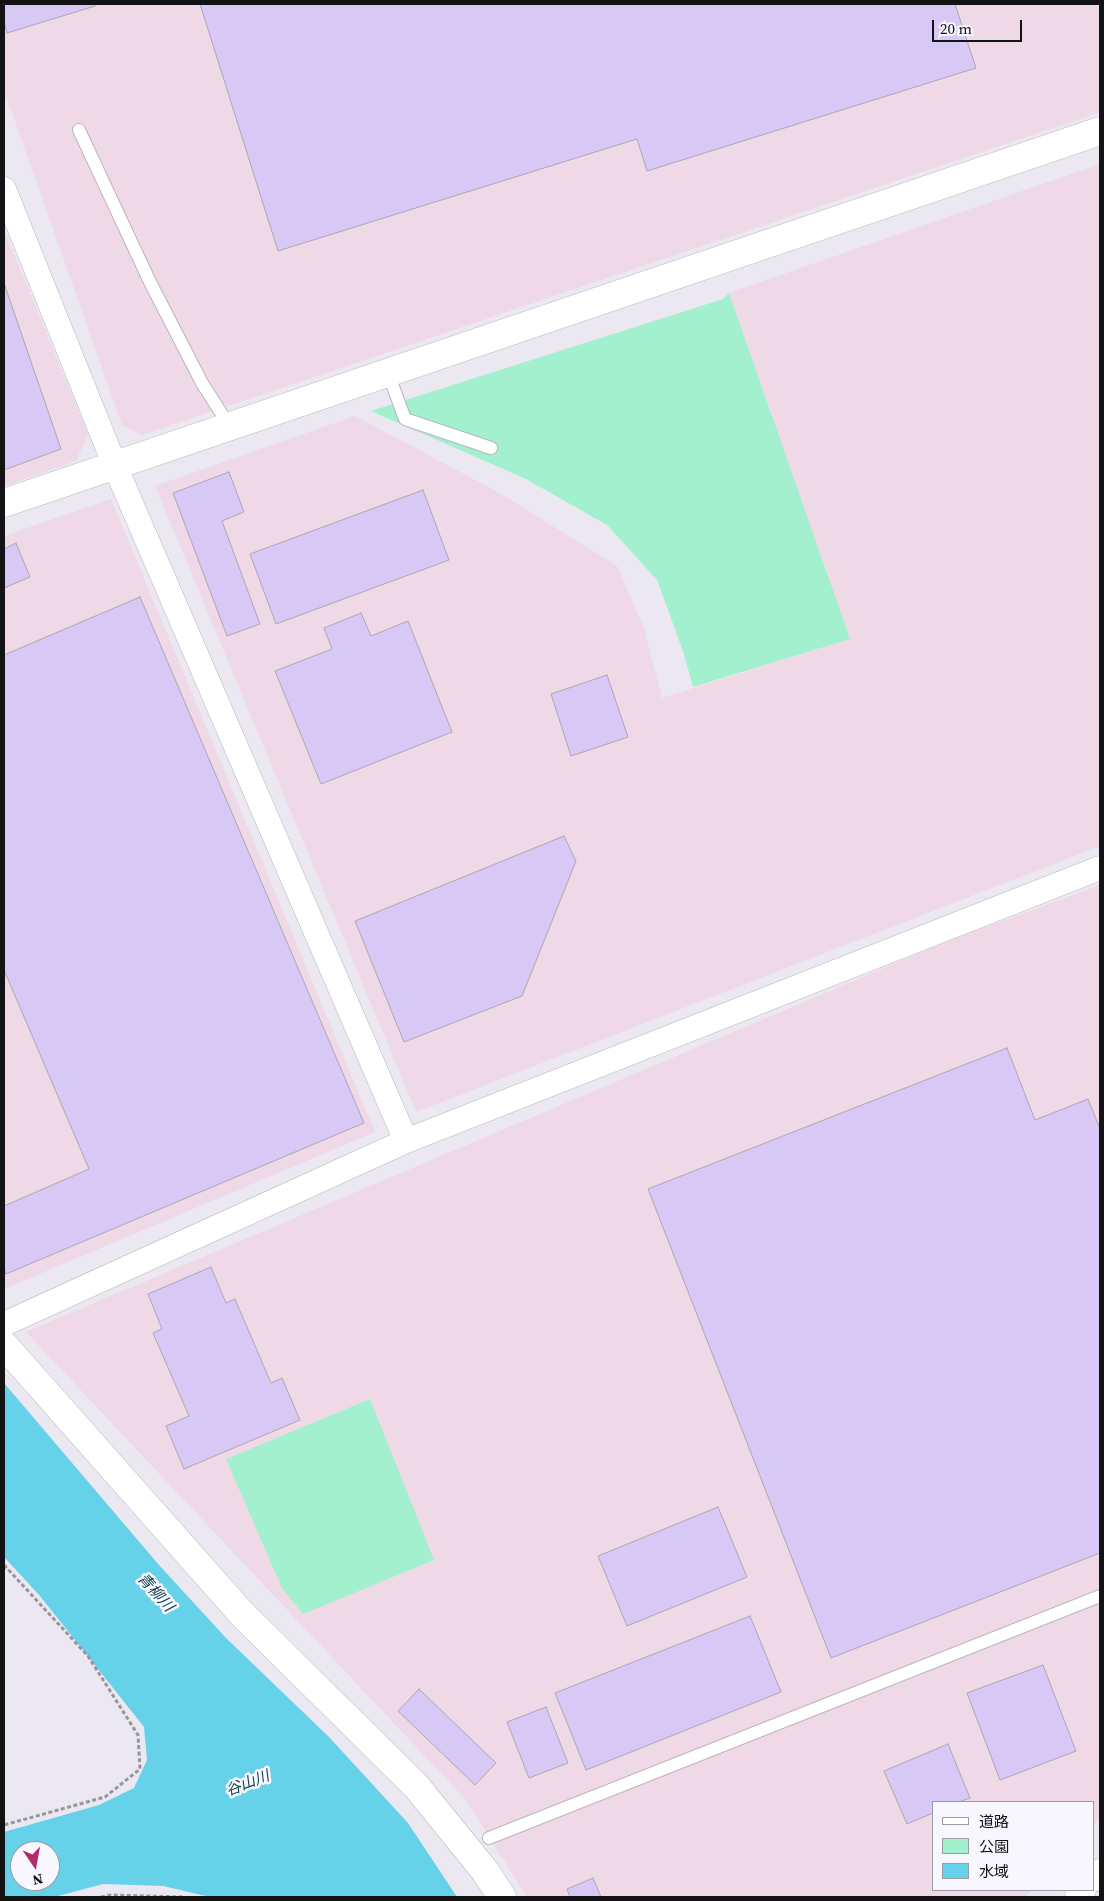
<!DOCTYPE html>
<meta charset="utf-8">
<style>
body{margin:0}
#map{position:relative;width:1104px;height:1901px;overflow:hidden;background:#ebe8f2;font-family:"Source Serif 4","Noto Sans JP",serif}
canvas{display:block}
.frame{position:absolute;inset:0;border:5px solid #131215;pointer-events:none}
.legend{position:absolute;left:932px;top:1801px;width:162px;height:90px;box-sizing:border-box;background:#f8f6fe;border:1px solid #9c9ba1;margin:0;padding:6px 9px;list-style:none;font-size:15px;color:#131215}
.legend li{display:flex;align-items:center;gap:10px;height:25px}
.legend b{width:25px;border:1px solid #9c9ba1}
.north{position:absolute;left:10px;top:1841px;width:50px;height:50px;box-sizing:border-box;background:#f8f6fe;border:1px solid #9c9ba1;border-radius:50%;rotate:168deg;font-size:14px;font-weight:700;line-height:20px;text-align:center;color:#131215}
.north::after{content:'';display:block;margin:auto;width:18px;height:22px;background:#b12a6d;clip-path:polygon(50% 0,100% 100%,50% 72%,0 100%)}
.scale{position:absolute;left:932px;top:20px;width:90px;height:22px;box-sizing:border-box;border:2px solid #131215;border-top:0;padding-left:6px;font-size:15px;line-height:18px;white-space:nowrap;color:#131215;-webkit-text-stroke:4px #f8f6fe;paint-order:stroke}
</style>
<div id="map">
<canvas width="1104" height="1901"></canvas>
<div class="frame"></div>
<ul class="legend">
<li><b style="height:6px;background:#fff"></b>道路</li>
<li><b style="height:14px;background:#a3f0ce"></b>公園</li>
<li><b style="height:14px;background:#65d2ea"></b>水域</li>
</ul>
<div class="north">N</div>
<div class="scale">20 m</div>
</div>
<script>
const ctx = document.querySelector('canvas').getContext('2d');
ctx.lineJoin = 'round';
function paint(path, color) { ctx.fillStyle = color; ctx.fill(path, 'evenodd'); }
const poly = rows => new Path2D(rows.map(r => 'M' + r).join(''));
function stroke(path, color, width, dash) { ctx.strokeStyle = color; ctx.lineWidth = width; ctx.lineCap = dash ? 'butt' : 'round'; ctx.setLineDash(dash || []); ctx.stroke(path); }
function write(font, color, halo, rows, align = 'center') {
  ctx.font = font + ' "Source Serif 4","Noto Sans JP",serif'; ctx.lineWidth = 5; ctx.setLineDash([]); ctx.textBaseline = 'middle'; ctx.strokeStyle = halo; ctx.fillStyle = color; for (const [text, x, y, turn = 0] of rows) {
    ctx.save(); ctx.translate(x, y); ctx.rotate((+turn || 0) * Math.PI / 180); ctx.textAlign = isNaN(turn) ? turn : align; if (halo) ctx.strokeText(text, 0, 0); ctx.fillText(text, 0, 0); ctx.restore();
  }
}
paint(poly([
 [4,4,1100,4,1100,112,142,435,122,425,4,90],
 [1100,164,1100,846,416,1112,155,486,355,416,496,491,617,566,644,628,662,698,849,639,729,293],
 [4,230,88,434,76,461,4,486],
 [111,499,375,1132,4,1289,4,536],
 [1100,885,1100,1819,1093,1826,1093,1802,933,1802,933,1890,1032,1890,1025,1897,527,1897,466,1800,26,1332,943,943]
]), '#efd9e6');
paint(poly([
 [729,293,850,639,693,687,684,654,657,580,607,525,526,479,371,411,723,299],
 [370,1399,434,1560,303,1614,282,1588,226,1459]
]), '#a3f0ce');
paint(poly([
 [4,1383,159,1565,226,1638,329,1737,408,1823,457,1897,210,1897,163,1886,103,1884,54,1897,4,1897,4,1832,99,1805,134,1788,147,1760,144,1727,40,1596,4,1557],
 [20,1851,50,1851,50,1881,20,1881]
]), '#65d2ea');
const building = poly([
 [4,4,95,4,95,6,7,33,4,22,4,4],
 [200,4,955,4,976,68,647,171,637,139,278,251,200,4],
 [4,283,61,449,4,470,4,283],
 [229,472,244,512,222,521,260,624,227,636,173,493,229,472],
 [423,490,449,560,276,624,250,554,423,490],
 [16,543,30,577,4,588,4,549,16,543],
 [140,597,364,1123,6,1274,4,1268,4,1206,89,1169,4,970,4,655,140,597],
 [361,613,371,636,408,621,452,732,321,784,275,671,332,649,324,628,361,613],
 [607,675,628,737,571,756,551,694,607,675],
 [564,836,576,861,522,996,404,1042,355,921,564,836],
 [1007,1048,1035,1120,1088,1099,1100,1129,1100,1553,831,1658,648,1189,1007,1048],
 [211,1267,226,1303,235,1299,271,1383,282,1378,300,1420,184,1469,166,1426,189,1416,153,1333,162,1329,148,1294,211,1267],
 [718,1507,747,1577,627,1626,598,1556,718,1507],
 [750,1616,781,1692,586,1770,555,1693,750,1616],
 [1043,1665,1076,1751,1000,1780,967,1693,1043,1665],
 [419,1689,496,1763,475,1785,398,1711,419,1689],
 [546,1707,568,1763,529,1778,507,1722,546,1707],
 [948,1744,970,1798,959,1802,933,1802,933,1813,907,1824,884,1771,948,1744],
 [593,1878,601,1897,570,1897,567,1889,593,1878]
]);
paint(building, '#d7c8f5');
stroke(building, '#aca8b2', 1);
const lane = poly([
 [79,130,150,282,202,383,230,427],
 [388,373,405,419,491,448],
 [489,1838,1100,1596]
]);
const street = poly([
 [4,189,115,466,406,1141],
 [4,1324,406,1141,1100,868],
 [1093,1880,1100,1871],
 [1077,1897,1084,1890]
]);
const secondary = poly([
 [4,503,1100,131],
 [4,1345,242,1614,416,1786,485,1871,502,1897]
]);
stroke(lane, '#b9b6bf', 14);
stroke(street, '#b9b6bf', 25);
stroke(secondary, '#b9b6bf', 29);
stroke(poly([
 [4,1565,88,1656,138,1735,140,1769,105,1797,4,1825],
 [101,1897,110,1895,184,1897]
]), '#98969d', 3, [4, 2.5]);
stroke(lane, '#fff', 12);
stroke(street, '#fff', 24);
stroke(secondary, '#fff', 28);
write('italic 15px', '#0a3e48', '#f8f6fe', [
 ["青柳川",155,1593,48],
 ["谷山川",248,1784,-21]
]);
</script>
